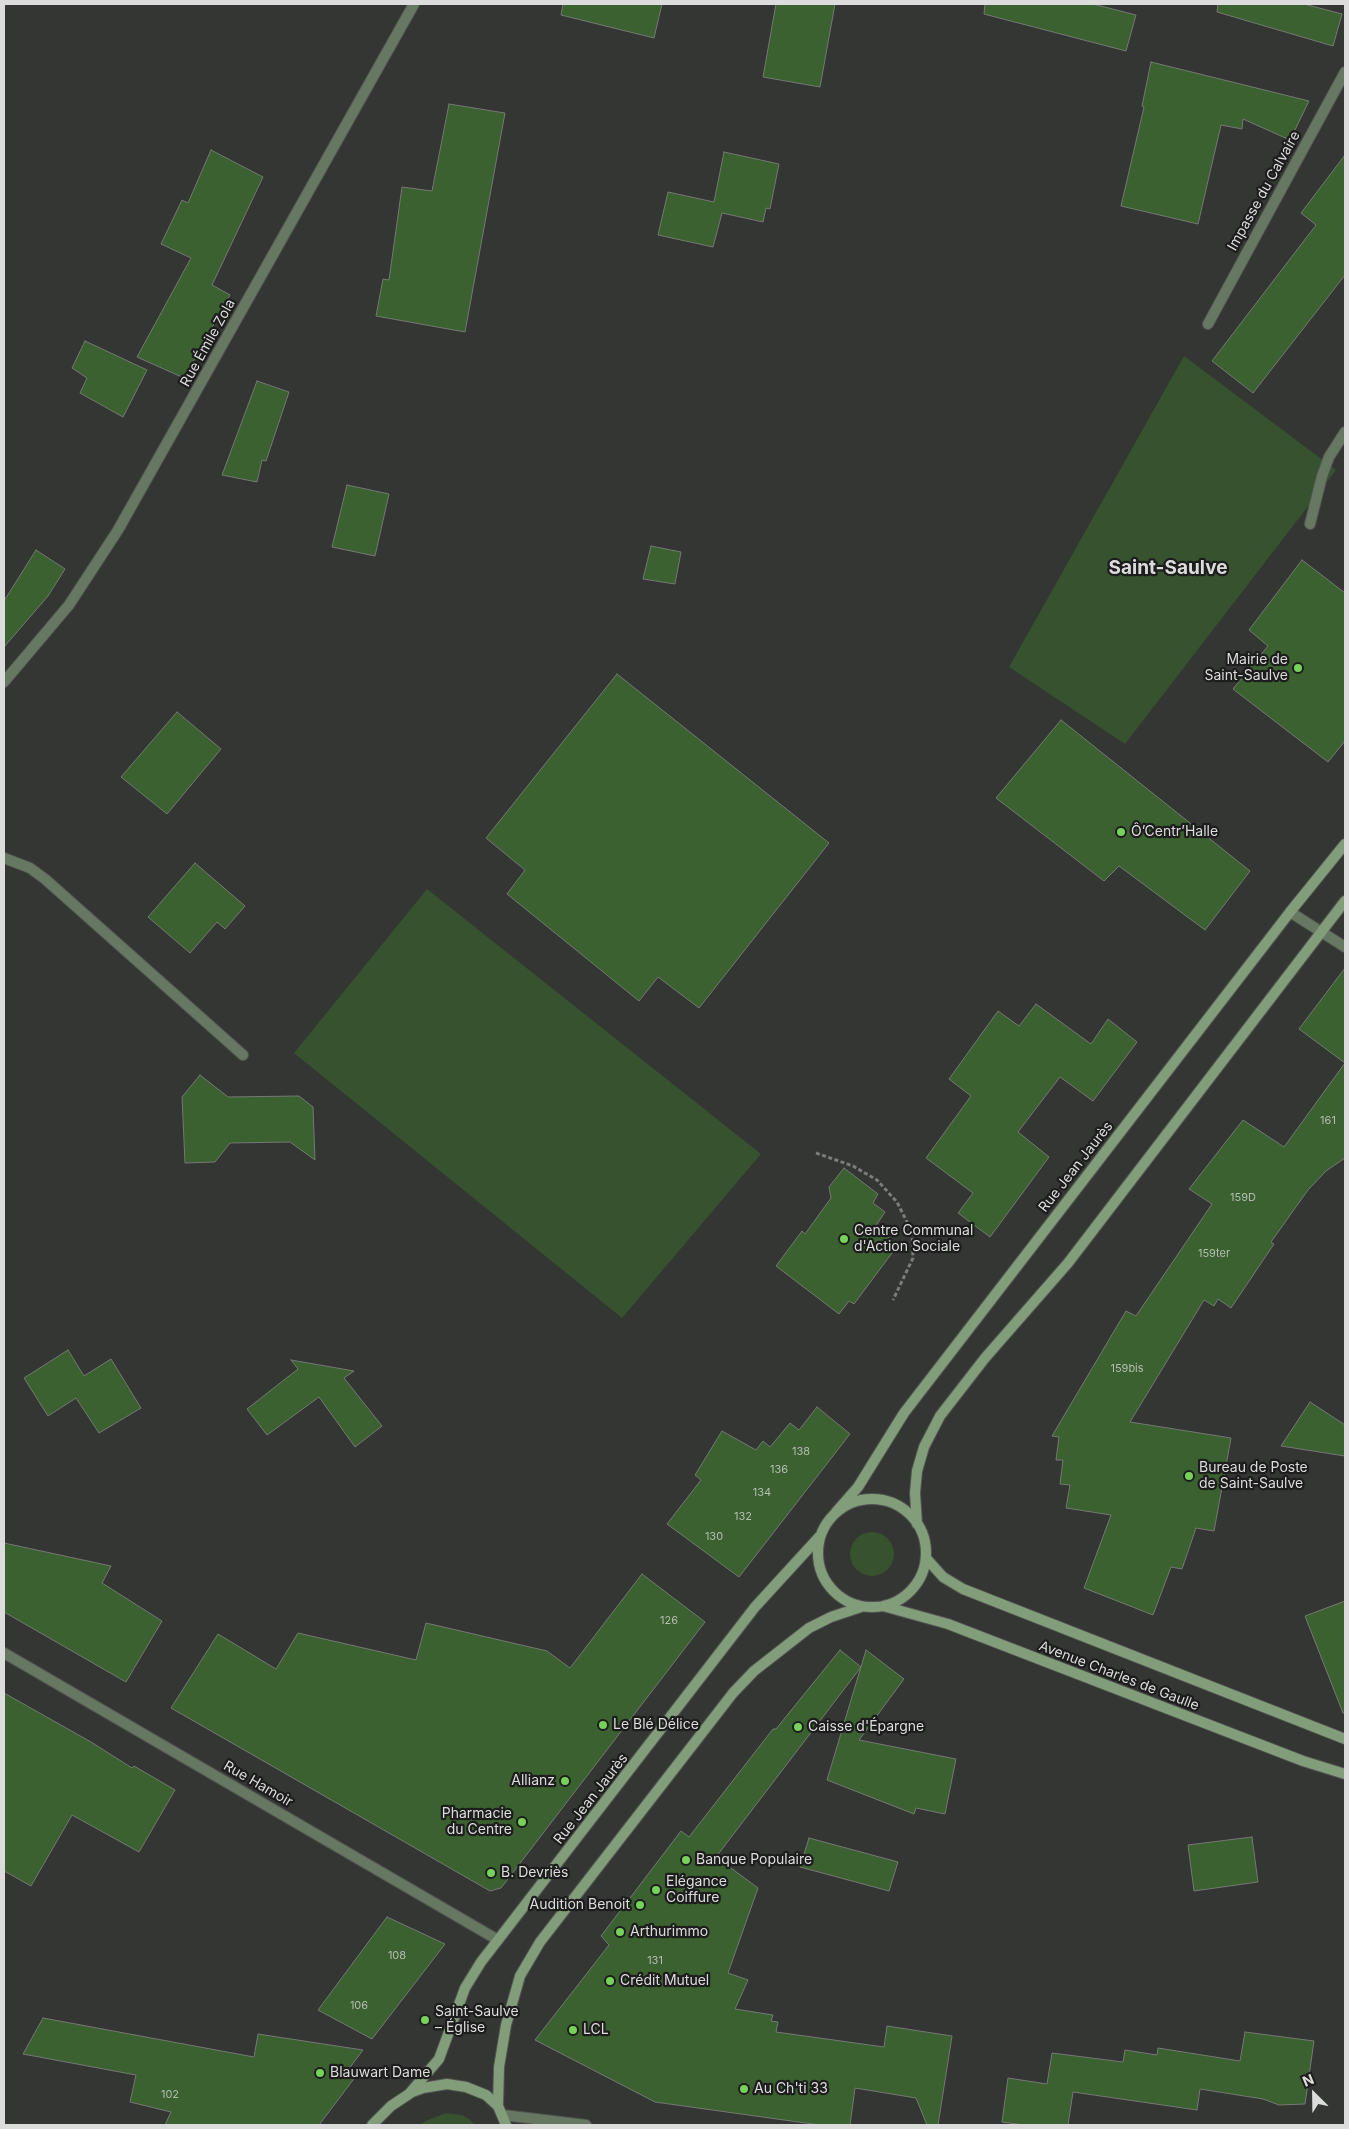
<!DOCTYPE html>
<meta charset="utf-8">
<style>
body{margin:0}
#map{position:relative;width:1349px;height:2129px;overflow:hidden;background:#343634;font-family:Inter,sans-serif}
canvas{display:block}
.frame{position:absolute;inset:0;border:5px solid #dbdcdb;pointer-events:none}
.north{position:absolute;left:1289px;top:2069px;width:50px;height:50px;-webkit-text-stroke:4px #1c1d1c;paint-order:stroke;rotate:337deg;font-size:14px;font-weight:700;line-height:20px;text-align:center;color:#dbdcdb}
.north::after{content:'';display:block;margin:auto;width:18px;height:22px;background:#dbdcdb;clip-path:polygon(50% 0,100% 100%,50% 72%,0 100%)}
</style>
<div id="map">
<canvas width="1349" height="2129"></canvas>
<div class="frame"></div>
<div class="north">N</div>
</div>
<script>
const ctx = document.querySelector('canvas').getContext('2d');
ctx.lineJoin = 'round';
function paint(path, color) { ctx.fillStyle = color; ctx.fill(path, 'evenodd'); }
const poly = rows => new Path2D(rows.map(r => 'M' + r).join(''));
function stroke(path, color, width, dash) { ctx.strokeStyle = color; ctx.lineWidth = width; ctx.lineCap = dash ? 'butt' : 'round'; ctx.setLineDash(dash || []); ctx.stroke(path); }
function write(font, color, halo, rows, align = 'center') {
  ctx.font = font + ' Inter,sans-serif'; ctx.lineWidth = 4.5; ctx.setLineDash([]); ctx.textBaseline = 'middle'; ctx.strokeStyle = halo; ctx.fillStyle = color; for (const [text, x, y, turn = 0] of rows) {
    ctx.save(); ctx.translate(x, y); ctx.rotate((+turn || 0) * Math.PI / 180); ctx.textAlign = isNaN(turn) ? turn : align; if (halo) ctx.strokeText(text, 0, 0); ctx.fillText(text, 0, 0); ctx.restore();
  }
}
paint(poly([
 [1184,356,1336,470,1125,744,1009,667],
 [427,889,761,1154,622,1318,294,1053],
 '850 1554a22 22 0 1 1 44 0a22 22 0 1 1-44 0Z',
 [446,2113,462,2115,469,2119,475,2125,419,2125,428,2120]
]), '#36522e');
const building = poly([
 [563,4,662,4,654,38,561,15,563,4],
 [776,4,835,4,820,87,763,77,776,4],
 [985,4,1093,4,1136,15,1126,51,984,14,985,4],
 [1218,4,1304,4,1342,14,1333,46,1217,12,1218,4],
 [1151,62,1309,101,1290,140,1243,119,1242,129,1221,125,1198,224,1121,206,1144,107,1142,106,1151,62],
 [449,104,505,113,465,332,376,316,383,279,389,280,402,187,432,191,449,104],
 [211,150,263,177,212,285,230,295,184,378,137,357,191,258,161,244,182,200,188,203,211,150],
 [724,152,779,164,770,209,766,208,763,222,722,213,713,247,658,235,668,192,714,202,724,152],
 [1345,155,1345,275,1253,393,1212,361,1316,225,1301,213,1345,155],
 [85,341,147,370,123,417,80,393,87,378,72,368,85,341],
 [257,381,289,392,266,461,262,460,257,482,222,475,257,381],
 [347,485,389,494,375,556,332,547,347,485],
 [651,546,681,552,675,584,643,579,651,546],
 [36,550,65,569,48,596,4,647,4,601,36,550],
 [1302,560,1345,593,1345,741,1328,762,1233,689,1268,646,1249,630,1302,560],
 [617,674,829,843,699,1008,658,977,639,1001,507,894,525,870,486,838,617,674],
 [177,712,221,749,167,814,121,777,177,712],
 [1061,720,1250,871,1205,930,1119,866,1104,881,996,798,1061,720],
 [195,863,245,906,225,929,217,922,190,953,148,917,195,863],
 [1345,968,1345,1063,1299,1029,1345,968],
 [1036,1004,1091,1044,1108,1019,1137,1042,1093,1101,1060,1077,1018,1132,1049,1157,990,1237,958,1213,973,1193,926,1158,971,1096,949,1079,998,1011,1019,1026,1036,1004],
 [1345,1063,1345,1158,1326,1171,1308,1190,1271,1242,1274,1244,1231,1308,1218,1299,1214,1306,1204,1300,1130,1422,1231,1438,1214,1531,1196,1528,1182,1569,1171,1567,1153,1615,1084,1588,1111,1515,1066,1508,1070,1485,1060,1484,1063,1460,1056,1460,1059,1437,1052,1436,1126,1311,1136,1316,1212,1204,1189,1189,1243,1120,1284,1147,1345,1063],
 [200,1075,228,1097,299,1096,313,1107,315,1160,290,1142,230,1143,215,1162,185,1163,182,1097,200,1075],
 [844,1168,878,1194,873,1203,885,1212,875,1227,898,1245,854,1304,849,1301,839,1314,776,1266,802,1231,805,1234,831,1198,829,1187,844,1168],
 [68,1350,84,1376,111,1359,141,1408,99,1433,76,1398,48,1416,24,1378,68,1350],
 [291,1360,354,1371,344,1378,382,1426,355,1447,319,1397,267,1435,247,1409,298,1369,291,1360],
 [1310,1402,1345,1425,1345,1456,1281,1446,1310,1402],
 [817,1407,850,1434,739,1577,667,1524,701,1480,695,1475,722,1431,756,1450,763,1441,770,1447,790,1423,799,1430,817,1407],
 [4,1543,111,1566,102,1583,162,1621,126,1682,4,1612,4,1543],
 [642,1574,705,1622,501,1888,490,1891,171,1708,218,1634,276,1669,298,1633,416,1660,426,1623,547,1651,570,1668,642,1574],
 [1345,1601,1345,1713,1343,1713,1305,1616,1345,1601],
 [840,1650,861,1667,716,1857,758,1888,728,1973,748,1980,735,2009,773,2015,771,2021,778,2022,776,2032,884,2047,887,2026,952,2036,938,2125,927,2125,916,2098,855,2088,850,2125,820,2125,655,2102,535,2040,609,1945,601,1936,681,1831,689,1837,773,1729,776,1729,840,1650],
 [866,1650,904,1679,859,1740,956,1759,945,1814,916,1808,914,1814,827,1780,866,1650],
 [4,1693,91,1742,132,1768,134,1766,175,1790,139,1852,72,1815,31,1886,4,1871,4,1693],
 [1252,1837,1258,1882,1194,1891,1188,1845,1252,1837],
 [809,1838,898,1862,889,1891,800,1867,809,1838],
 [387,1917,445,1944,372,2039,318,2010,387,1917],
 [43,2018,254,2057,258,2034,363,2050,348,2070,356,2076,319,2125,165,2125,171,2112,130,2102,136,2075,23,2054,43,2018],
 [1245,2032,1314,2041,1305,2104,1279,2105,1263,2099,1200,2089,1197,2110,1073,2092,1068,2125,1024,2125,1002,2122,1008,2078,1047,2084,1052,2053,1123,2062,1125,2050,1157,2055,1158,2048,1240,2061,1245,2032]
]);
paint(building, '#3a612f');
stroke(building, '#767875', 1);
const lane = poly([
 [1310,524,1322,476,1329,457,1345,432],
 [4,858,30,868,45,879,243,1055]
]);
const street = poly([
 [1208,324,1345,72],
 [4,682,69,605,118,530,414,4],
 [1290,912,1345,947],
 [4,1653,498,1940],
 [503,2115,586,2125]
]);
const secondary = poly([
 '818 1553a54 54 0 1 1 108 0a54 54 0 1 1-108 0Z',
 [836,1512,858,1487,904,1413,1290,912,1345,844],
 [917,1524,915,1493,917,1471,924,1447,940,1416,985,1358,1068,1263,1345,901],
 [926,1558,943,1577,963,1589,1345,1739],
 [883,1606,948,1624,1303,1761,1345,1774],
 [409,2094,439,2059,465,1988,481,1962,755,1607,820,1536],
 [498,2106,499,2067,506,2025,520,1976,540,1942,733,1693,754,1671,809,1628,831,1617,861,1607],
 [372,2125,391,2106,412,2092,423,2088,447,2084,466,2087,486,2095,498,2106,506,2125]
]);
stroke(lane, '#525452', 12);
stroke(street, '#525452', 12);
stroke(secondary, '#525452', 12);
stroke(poly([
 [816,1153,853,1166,877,1180,897,1202,912,1232,913,1258,893,1300]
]), '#7b7d7b', 3, [4, 2.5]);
stroke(lane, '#677862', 10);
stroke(street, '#677862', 10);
stroke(secondary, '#829d7a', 10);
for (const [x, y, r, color] of [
 [1298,668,5,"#76d25a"],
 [1121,832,5,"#76d25a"],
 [844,1239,5,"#76d25a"],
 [1189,1476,5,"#76d25a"],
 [603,1725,5,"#76d25a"],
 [798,1727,5,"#76d25a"],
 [565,1781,5,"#76d25a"],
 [522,1822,5,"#76d25a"],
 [686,1860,5,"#76d25a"],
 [491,1873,5,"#76d25a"],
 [656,1890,5,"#76d25a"],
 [640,1905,5,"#76d25a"],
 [620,1932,5,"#76d25a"],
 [610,1981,5,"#76d25a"],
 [425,2020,5,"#76d25a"],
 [573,2030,5,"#76d25a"],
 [320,2073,5,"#76d25a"],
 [744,2089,5,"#76d25a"]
]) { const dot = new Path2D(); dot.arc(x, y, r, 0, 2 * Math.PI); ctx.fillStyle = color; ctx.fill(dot); stroke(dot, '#1c1d1c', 2); }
write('11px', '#b3bdb0', null, [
 ["161",1328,1121],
 ["159D",1243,1198],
 ["159ter",1214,1254],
 ["159bis",1127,1369],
 ["138",801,1452],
 ["136",779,1470],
 ["134",762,1493],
 ["132",743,1517],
 ["130",714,1537],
 ["126",669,1621],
 ["108",397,1956],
 ["131",655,1961],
 ["106",359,2006],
 ["102",170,2095]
]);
write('14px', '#dbdcdb', '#1c1d1c', [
 ["Impasse du Calvaire",1264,191,-61],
 ["Rue Émile Zola",208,343,-61],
 ["Rue Jean Jaurès",1076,1167,-52],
 ["Avenue Charles de Gaulle",1119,1676,21],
 ["Rue Hamoir",258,1784,30],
 ["Rue Jean Jaurès",591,1799,-52]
]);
write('14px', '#dbdcdb', '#1c1d1c', [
 ["Mairie de",1288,660,"right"],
 ["Saint-Saulve",1288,676,"right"],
 ["Ô’Centr’Halle",1131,832],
 ["Centre Communal",854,1231],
 ["d'Action Sociale",854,1247],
 ["Bureau de Poste",1199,1468],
 ["de Saint-Saulve",1199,1484],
 ["Le Blé Délice",613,1725],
 ["Caisse d'Épargne",808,1727],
 ["Allianz",555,1781,"right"],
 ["Pharmacie",512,1814,"right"],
 ["du Centre",512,1830,"right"],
 ["Banque Populaire",696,1860],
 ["B. Devriès",501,1873],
 ["Elégance",666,1882],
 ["Coiffure",666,1898],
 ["Audition Benoit",630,1905,"right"],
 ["Arthurimmo",630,1932],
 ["Crédit Mutuel",620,1981],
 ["Saint-Saulve",435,2012],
 ["– Église",435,2028],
 ["LCL",583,2030],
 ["Blauwart Dame",330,2073],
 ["Au Ch'ti 33",754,2089]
], 'left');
write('bold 19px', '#dbdcdb', '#1c1d1c', [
 ["Saint-Saulve",1168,568]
]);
</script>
